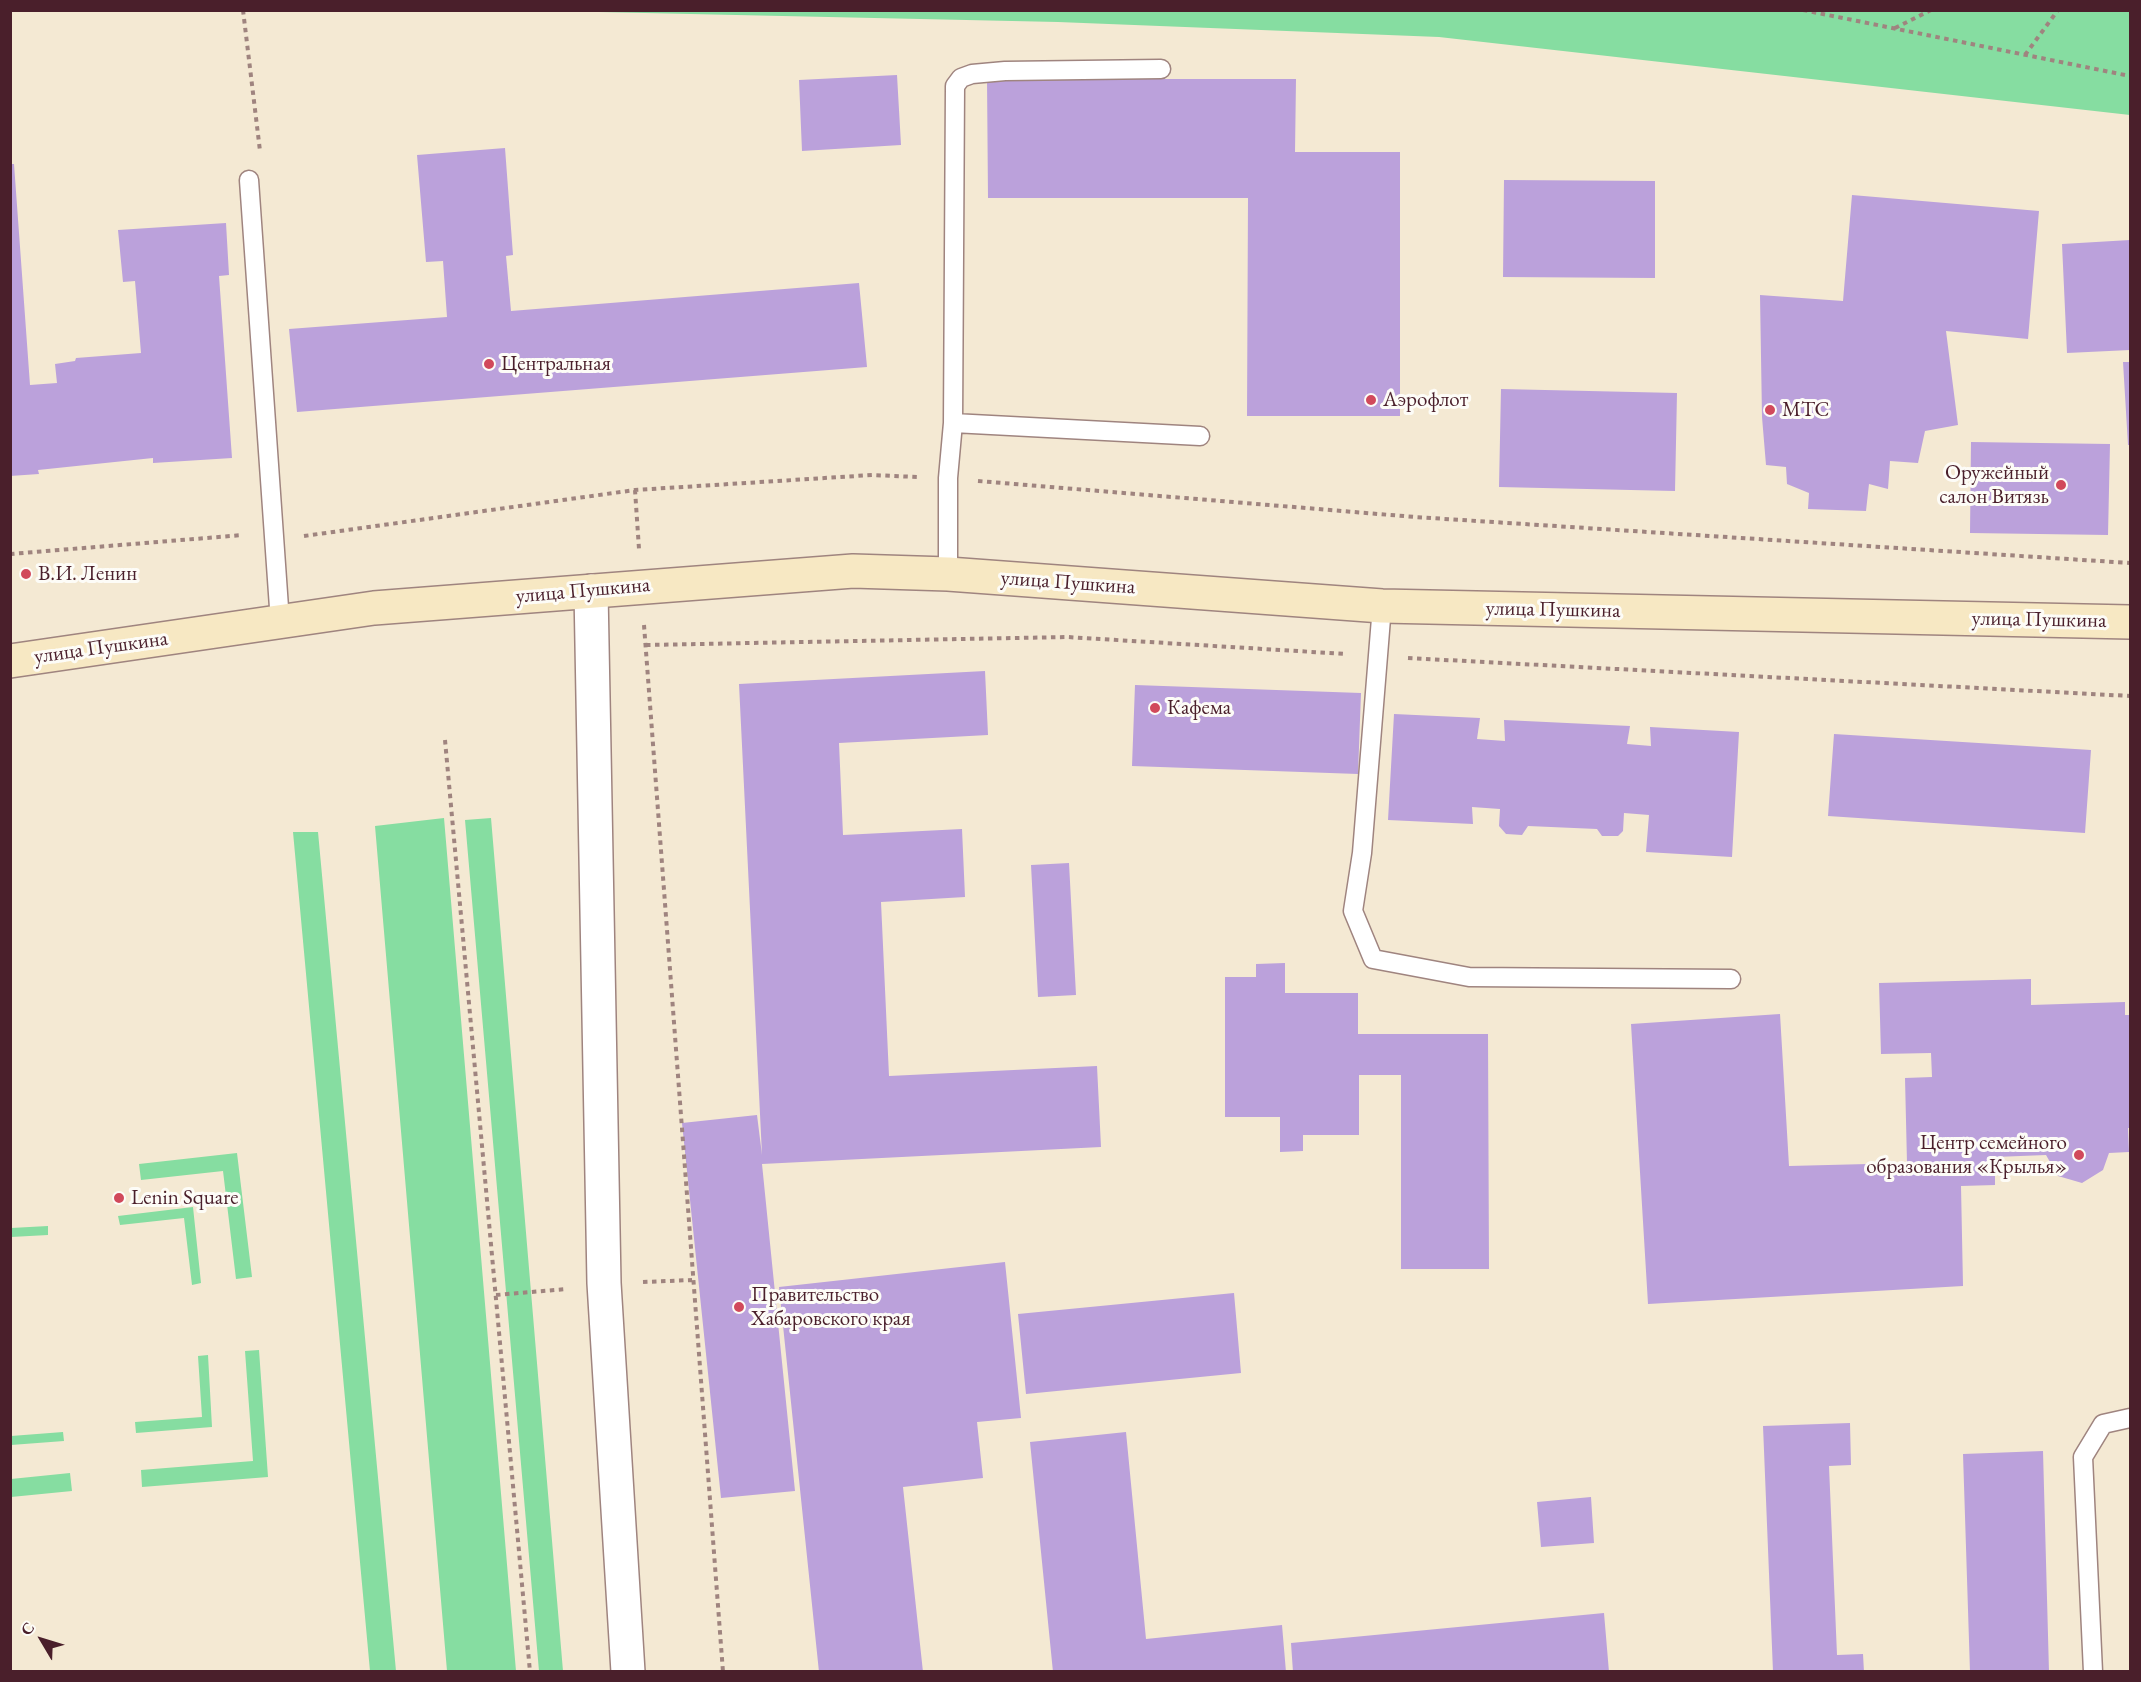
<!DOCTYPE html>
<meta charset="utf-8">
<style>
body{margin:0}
#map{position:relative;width:2141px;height:1682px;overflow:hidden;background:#f4e9d3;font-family:"EB Garamond",serif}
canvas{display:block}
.frame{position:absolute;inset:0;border:12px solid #4a1f2b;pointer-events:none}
.north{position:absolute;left:12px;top:1610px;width:60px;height:60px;-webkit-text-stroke:4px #fdfcf7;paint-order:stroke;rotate:308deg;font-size:16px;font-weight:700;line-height:24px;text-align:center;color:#4a1f2b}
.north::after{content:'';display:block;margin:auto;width:21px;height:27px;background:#4a1f2b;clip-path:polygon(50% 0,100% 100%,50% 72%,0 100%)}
</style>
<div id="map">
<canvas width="2141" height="1682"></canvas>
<div class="frame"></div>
<div class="north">С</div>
</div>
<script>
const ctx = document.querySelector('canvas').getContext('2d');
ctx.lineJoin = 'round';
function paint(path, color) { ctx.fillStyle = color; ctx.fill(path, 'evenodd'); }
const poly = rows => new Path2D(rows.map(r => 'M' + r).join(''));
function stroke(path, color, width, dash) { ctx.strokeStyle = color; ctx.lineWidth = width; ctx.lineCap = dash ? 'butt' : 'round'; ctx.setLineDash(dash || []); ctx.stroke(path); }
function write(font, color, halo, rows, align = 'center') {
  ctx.font = font + ' "EB Garamond",serif'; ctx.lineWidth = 6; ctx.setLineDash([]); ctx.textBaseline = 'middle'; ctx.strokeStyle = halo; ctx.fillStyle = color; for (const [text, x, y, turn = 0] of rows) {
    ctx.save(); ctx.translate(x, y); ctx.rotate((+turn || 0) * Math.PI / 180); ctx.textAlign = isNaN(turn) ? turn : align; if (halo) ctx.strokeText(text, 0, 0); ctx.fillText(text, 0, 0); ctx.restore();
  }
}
paint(poly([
 [553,11,2130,11,2130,115,1439,37,1058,22],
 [444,818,516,1671,447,1671,375,826],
 [491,818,563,1671,539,1671,465,820],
 [293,832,318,832,396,1671,370,1671],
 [237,1153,252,1277,236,1279,223,1171,141,1180,139,1164],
 [193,1207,201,1283,192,1285,184,1218,120,1225,118,1216],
 [48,1226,48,1235,11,1237,11,1228],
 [259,1350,268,1477,142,1487,141,1470,253,1461,245,1351],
 [208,1355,212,1427,136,1433,135,1422,202,1417,198,1356],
 [63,1432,64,1441,11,1445,11,1436],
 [70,1473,72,1491,11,1497,11,1479]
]), '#86dda1');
paint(poly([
 [897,75,901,145,802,151,799,80],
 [987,79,1296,79,1295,152,1400,152,1400,416,1247,416,1248,198,988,198],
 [505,148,513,255,506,256,511,311,859,283,867,367,297,412,289,329,447,317,443,261,426,262,417,155],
 [10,164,14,164,30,385,57,383,55,364,75,361,76,358,141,353,135,281,123,282,118,230,226,223,229,275,219,276,232,458,153,463,153,458,38,470,39,474,10,476],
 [1504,180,1655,181,1655,278,1503,277],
 [1852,195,2039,211,2028,339,1946,331,1958,425,1925,431,1918,463,1890,461,1888,489,1869,484,1866,511,1808,509,1809,493,1787,484,1786,467,1766,465,1762,417,1760,295,1843,301],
 [2130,240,2130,350,2067,353,2062,244],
 [2123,362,2130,362,2130,445,2128,445],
 [1501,389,1677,393,1675,491,1499,487],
 [1971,442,2110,444,2108,535,1970,533],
 [985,671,988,735,839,743,843,835,962,829,965,897,881,902,889,1076,1097,1066,1101,1147,762,1164,795,1491,721,1498,682,1123,757,1115,762,1155,739,684],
 [1135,685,1361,693,1358,774,1132,766],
 [1394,714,1480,718,1477,739,1505,741,1504,720,1630,726,1627,744,1651,746,1650,727,1739,732,1732,857,1646,852,1649,815,1624,813,1623,831,1618,836,1602,836,1597,829,1528,826,1522,835,1506,834,1499,826,1500,809,1472,807,1473,824,1388,820],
 [1834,734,2091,750,2085,833,1828,816],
 [1069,863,1076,995,1038,997,1031,865],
 [1285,963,1285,993,1358,993,1358,1034,1488,1034,1489,1269,1401,1269,1401,1075,1359,1075,1359,1135,1303,1135,1303,1151,1280,1152,1280,1117,1225,1117,1225,977,1256,977,1256,964],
 [2031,979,2031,1005,2125,1002,2125,1015,2130,1015,2130,1128,2128,1128,2129,1152,2109,1153,2103,1170,2082,1183,2058,1176,2046,1155,1995,1157,1995,1185,1961,1186,1963,1286,1648,1304,1631,1024,1780,1014,1789,1166,1907,1163,1905,1078,1932,1077,1931,1053,1881,1054,1879,983],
 [1005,1262,1021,1418,977,1422,983,1478,903,1487,923,1672,819,1672,779,1287],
 [1234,1293,1241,1373,1026,1394,1018,1314],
 [1850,1423,1851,1465,1829,1466,1837,1655,1863,1654,1864,1672,1773,1672,1763,1426],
 [1126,1432,1146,1639,1282,1625,1286,1672,1053,1672,1030,1442],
 [2043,1451,2049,1672,1970,1672,1963,1454],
 [1591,1497,1594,1543,1541,1547,1537,1502],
 [1604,1613,1609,1672,1293,1672,1291,1643]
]), '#bba1db');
const lane = poly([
 [249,180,280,622],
 [953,423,1200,436],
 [948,574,948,478,953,423,955,86,961,78,972,74,1005,71,1161,69],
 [1382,606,1362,853,1353,911,1373,959,1469,977,1731,979],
 [2093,1672,2083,1457,2103,1424,2130,1418]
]);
const street = poly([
 [591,591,604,1283,628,1672]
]);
const secondary = poly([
 [10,661,374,608,853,571,948,574,1382,606,2130,622]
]);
stroke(lane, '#9f847f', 21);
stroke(street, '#9f847f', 36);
stroke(secondary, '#9f847f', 36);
stroke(poly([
 [243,10,260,151],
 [1803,10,2130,76],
 [1895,28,1931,10],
 [2025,55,2058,10],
 [978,481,1415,517,2130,563],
 [635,490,639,549],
 [304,536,635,490,872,475,917,477],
 [10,554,243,535],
 [644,625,723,1672],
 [646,645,1067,637,1346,654],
 [1408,658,2130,696],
 [445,740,530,1672],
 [643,1282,692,1280],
 [496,1295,567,1289]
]), '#9f847f', 4, [4.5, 4.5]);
stroke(lane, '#fff', 18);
stroke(street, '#fff', 33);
stroke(secondary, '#f7e8c3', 33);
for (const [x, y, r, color] of [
 [489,364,6,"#d1495b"],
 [1371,400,6,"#d1495b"],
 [1770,410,6,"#d1495b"],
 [2061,485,6,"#d1495b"],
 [26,574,6,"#d1495b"],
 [1155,708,6,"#d1495b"],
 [2079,1155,6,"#d1495b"],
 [119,1198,6,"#d1495b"],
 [739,1307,6,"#d1495b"]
]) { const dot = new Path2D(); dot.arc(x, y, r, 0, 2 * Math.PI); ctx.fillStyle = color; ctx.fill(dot); stroke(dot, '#fdfcf7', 2); }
write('21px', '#4a1f2b', '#fdfcf7', [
 ["Центральная",501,364],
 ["Аэрофлот",1383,400],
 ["МТС",1782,410],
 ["Оружейный",2049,473,"right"],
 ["салон Витязь",2049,497,"right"],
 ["В.И. Ленин",38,574],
 ["Кафема",1167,708],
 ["Центр семейного",2067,1143,"right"],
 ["образования «Крылья»",2067,1167,"right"],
 ["Lenin Square",131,1198],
 ["Правительство",751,1295],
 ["Хабаровского края",751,1319]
], 'left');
write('21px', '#4a1f2b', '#fdfcf7', [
 ["улица Пушкина",1068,583,4],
 ["улица Пушкина",583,591,-5],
 ["улица Пушкина",1553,610,1],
 ["улица Пушкина",2039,620,1],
 ["улица Пушкина",101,648,-8]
]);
</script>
